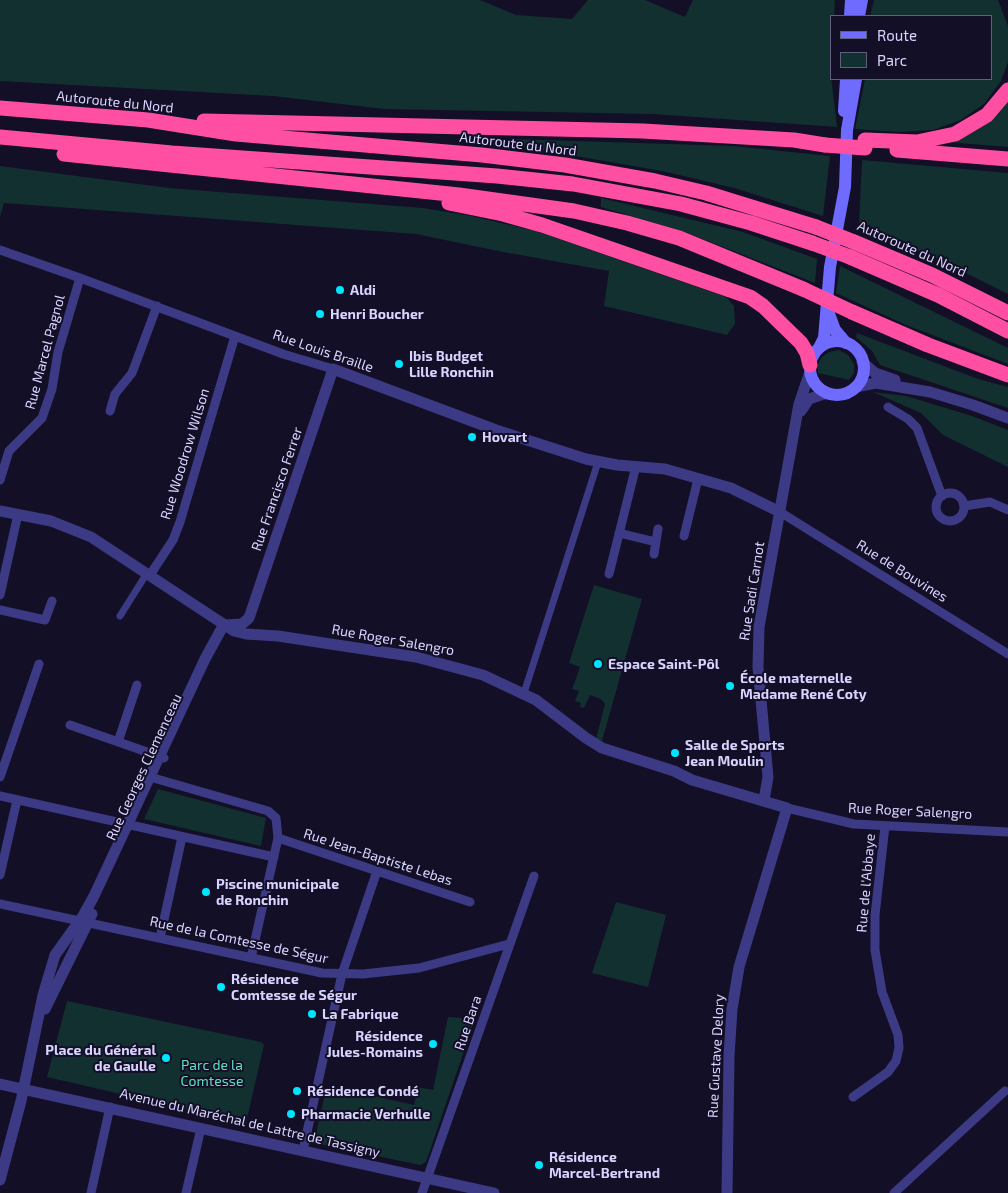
<!DOCTYPE html>
<meta charset="utf-8">
<style>
body{margin:0}
#map{position:relative;width:1008px;height:1193px;overflow:hidden;background:#130f26;font-family:"Exo 2",sans-serif}
canvas{display:block}
.legend{position:absolute;left:830px;top:15px;width:162px;height:65px;box-sizing:border-box;background:#130f26;border:1px solid #625e7d;margin:0;padding:6px 9px;list-style:none;font-size:15px;color:#d9d4ff}
.legend li{display:flex;align-items:center;gap:10px;height:25px}
.legend b{width:25px;border:1px solid #625e7d}
</style>
<div id="map">
<canvas width="1008" height="1193"></canvas>
<ul class="legend">
<li><b style="height:6px;background:#6f6bff"></b>Route</li>
<li><b style="height:14px;background:#12302f"></b>Parc</li>
</ul>
</div>
<script>
const ctx = document.querySelector('canvas').getContext('2d');
ctx.lineJoin = 'round';
function paint(path, color) { ctx.fillStyle = color; ctx.fill(path, 'evenodd'); }
const poly = rows => new Path2D(rows.map(r => 'M' + r).join(''));
function stroke(path, color, width, dash) { ctx.strokeStyle = color; ctx.lineWidth = width; ctx.lineCap = dash ? 'butt' : 'round'; ctx.setLineDash(dash || []); ctx.stroke(path); }
function write(font, color, halo, rows, align = 'center') {
  ctx.font = font + ' "Exo 2",sans-serif'; ctx.lineWidth = 4; ctx.setLineDash([]); ctx.textBaseline = 'middle'; ctx.strokeStyle = halo; ctx.fillStyle = color; for (const [text, x, y, turn = 0] of rows) {
    ctx.save(); ctx.translate(x, y); ctx.rotate((+turn || 0) * Math.PI / 180); ctx.textAlign = isNaN(turn) ? turn : align; if (halo) ctx.strokeText(text, 0, 0); ctx.fillText(text, 0, 0); ctx.restore();
  }
}
paint(poly([
 [0,0,480,0,516,15,572,19,588,0,645,0,685,17,693,0,835,0,834,16,832,16,831,76,837,127,653,114,384,109,273,96,0,81],
 [874,0,998,0,1008,26,1008,62,1001,81,985,103,961,120,933,130,899,132,855,129,865,79,992,79,992,16,870,16],
 [1008,99,1008,147,947,142],
 [512,139,733,146,830,156,823,216,734,188,662,171,512,145],
 [862,160,1008,173,1008,294,944,262,859,225],
 [0,166,169,188,423,208,471,216,536,231,726,297,734,306,735,324,727,335,604,306,609,271,498,251,416,234,4,203,0,217],
 [601,198,743,232,817,259,815,283,685,232,601,207],
 [840,266,1008,348,1008,364,906,325,836,293],
 [857,333,978,379,1008,387,1008,408,880,365,872,351,856,337],
 [839,350,848,355,854,364,854,373,849,380,818,373,818,364,822,357,829,352],
 [873,392,906,396,972,416,1008,430,1008,467,943,435,921,413],
 [594,585,642,599,602,741,596,739,605,704,601,699,590,695,584,708,580,707,581,703,575,701,579,691,572,689,580,667,569,663],
 [158,789,266,818,261,846,144,819],
 [616,902,666,915,648,987,592,973],
 [67,1001,261,1042,264,1045,246,1123,47,1077],
 [448,1017,475,1019,426,1162,420,1165,320,1144,315,1138,324,1098,338,1088,414,1105,418,1087,433,1090]
]), '#12302f');
stroke(poly([
 [120,616,147,573],
 [524,693,598,462]
]), '#3d3a85', 7);
stroke(poly([
 [0,250,80,278,283,354,333,369],
 [888,407,908,419,917,428,942,496],
 [110,411,115,394,132,373,157,306],
 [0,480,9,451,42,418,52,389,58,352,80,278],
 '936 507a14 14 0 1 1 28 0a14 14 0 1 1-28 0Z',
 [964,506,990,502,1008,510],
 [780,512,1008,654],
 [619,533,656,542],
 [684,536,698,479],
 [654,554,658,529],
 [609,574,636,466],
 [150,575,173,540,180,522,235,336],
 [0,595,18,514],
 [0,610,45,620,52,601],
 [70,725,164,758],
 [118,742,137,685],
 [0,777,39,664],
 [150,777,268,811,276,818,278,838,251,958],
 [0,796,274,857],
 [787,808,854,824,1008,832],
 [278,838,470,902],
 [0,875,17,800],
 [0,904,322,973,363,974,419,968,509,944],
 [160,938,182,837],
 [853,1097,888,1072,896,1061,899,1048,898,1035,882,992,875,950,875,915,885,826],
 [303,1150,342,974,377,871],
 [91,1193,110,1107],
 [186,1193,201,1128],
 [422,1193,534,876],
 [894,1193,1005,1091]
]), '#3d3a85', 9);
stroke(poly([
 [862,362,875,373,895,380],
 [855,387,876,383,930,392,973,405,1008,418],
 [801,411,809,399,827,393],
 [0,511,51,521,91,537,234,631,246,634,278,636,416,657,483,675,536,700,586,738,602,748,674,771,692,780,787,808,739,967,732,1009,729,1056,727,1193],
 [225,625,242,624,249,618,333,369,496,430,586,459,617,465,665,469,731,488,780,512],
 [764,800,768,777,758,667,759,627,799,404,810,372],
 [45,1009,92,914],
 [0,1084,494,1193],
 [0,1180,21,1101,43,995,55,955,83,916,94,896,205,659,223,626]
]), '#3d3a85', 11);
stroke(poly([
 [850,16,851,0],
 [859,16,862,0],
 [844,111,846,79],
 [828,311,835,330,846,343],
 '810 368a27 27 0 1 1 54 0a27 27 0 1 1-54 0Z',
 [819,348,824,338,830,267,845,187,847,130,856,79]
]), '#6f6bff', 12);
stroke(poly([
 [0,108,148,120,236,134,482,155,565,165,655,181,706,193,816,227],
 [204,121,643,131,794,140,825,145],
 [0,137,172,153,497,176,573,184,681,204,751,223,812,243],
 [865,140,917,142,955,134,987,115,1008,90],
 [897,150,1008,159],
 [64,154,459,195,574,211,627,223,679,238,803,289],
 [449,203,503,214,542,225,750,297,763,306,801,343,807,353,810,365],
 [854,242,932,275,1008,313],
 [850,257,938,295,1008,331],
 [852,312,928,345,1008,375]
]), '#ff4fa3', 15);
stroke(poly([
 [825,145,865,148],
 [816,227,854,242],
 [812,243,850,257],
 [803,289,852,312]
]), '#ff4fa3', 15);
for (const [x, y, r, color] of [
 [340,290,5,"#00e5ff"],
 [320,314,5,"#00e5ff"],
 [399,364,5,"#00e5ff"],
 [472,437,5,"#00e5ff"],
 [598,664,5,"#00e5ff"],
 [730,686,5,"#00e5ff"],
 [675,753,5,"#00e5ff"],
 [206,892,5,"#00e5ff"],
 [221,987,5,"#00e5ff"],
 [312,1014,5,"#00e5ff"],
 [433,1044,5,"#00e5ff"],
 [166,1058,5,"#00e5ff"],
 [297,1091,5,"#00e5ff"],
 [291,1114,5,"#00e5ff"],
 [539,1165,5,"#00e5ff"]
]) { const dot = new Path2D(); dot.arc(x, y, r, 0, 2 * Math.PI); ctx.fillStyle = color; ctx.fill(dot); stroke(dot, '#130f26', 2); }
write('14px', '#d9d4ff', '#130f26', [
 ["Autoroute du Nord",115,102,6],
 ["Autoroute du Nord",518,144,7],
 ["Autoroute du Nord",912,249,24],
 ["Rue Louis Braille",323,351,19],
 ["Rue Marcel Pagnol",45,352,-75],
 ["Rue Woodrow Wilson",185,454,-73],
 ["Rue Francisco Ferrer",277,489,-71],
 ["Rue de Bouvines",902,571,32],
 ["Rue Sadi Carnot",752,591,-81],
 ["Rue Roger Salengro",393,640,10],
 ["Rue Georges Clemenceau",144,767,-65],
 ["Rue Roger Salengro",910,811,3],
 ["Rue Jean-Baptiste Lebas",378,857,18],
 ["Rue de l'Abbaye",866,883,-85],
 ["Rue de la Comtesse de Ségur",239,940,12],
 ["Rue Bara",468,1023,-71],
 ["Rue Gustave Delory",716,1056,-87],
 ["Avenue du Maréchal de Lattre de Tassigny",250,1123,13]
]);
write('bold 14px', '#d9d4ff', '#130f26', [
 ["Aldi",350,290],
 ["Henri Boucher",330,314],
 ["Ibis Budget",409,356],
 ["Lille Ronchin",409,372],
 ["Hovart",482,437],
 ["Espace Saint-Pôl",608,664],
 ["École maternelle",740,678],
 ["Madame René Coty",740,694],
 ["Salle de Sports",685,745],
 ["Jean Moulin",685,761],
 ["Piscine municipale",216,884],
 ["de Ronchin",216,900],
 ["Résidence",231,979],
 ["Comtesse de Ségur",231,995],
 ["La Fabrique",322,1014],
 ["Résidence",423,1036,"right"],
 ["Jules-Romains",423,1052,"right"],
 ["Place du Général",156,1050,"right"],
 ["de Gaulle",156,1066,"right"],
 ["Résidence Condé",307,1091],
 ["Pharmacie Verhulle",301,1114],
 ["Résidence",549,1157],
 ["Marcel-Bertrand",549,1173]
], 'left');
write('14px', '#5fe0c0', '#130f26', [
 ["Parc de la",212,1065],
 ["Comtesse",212,1081]
]);
</script>
